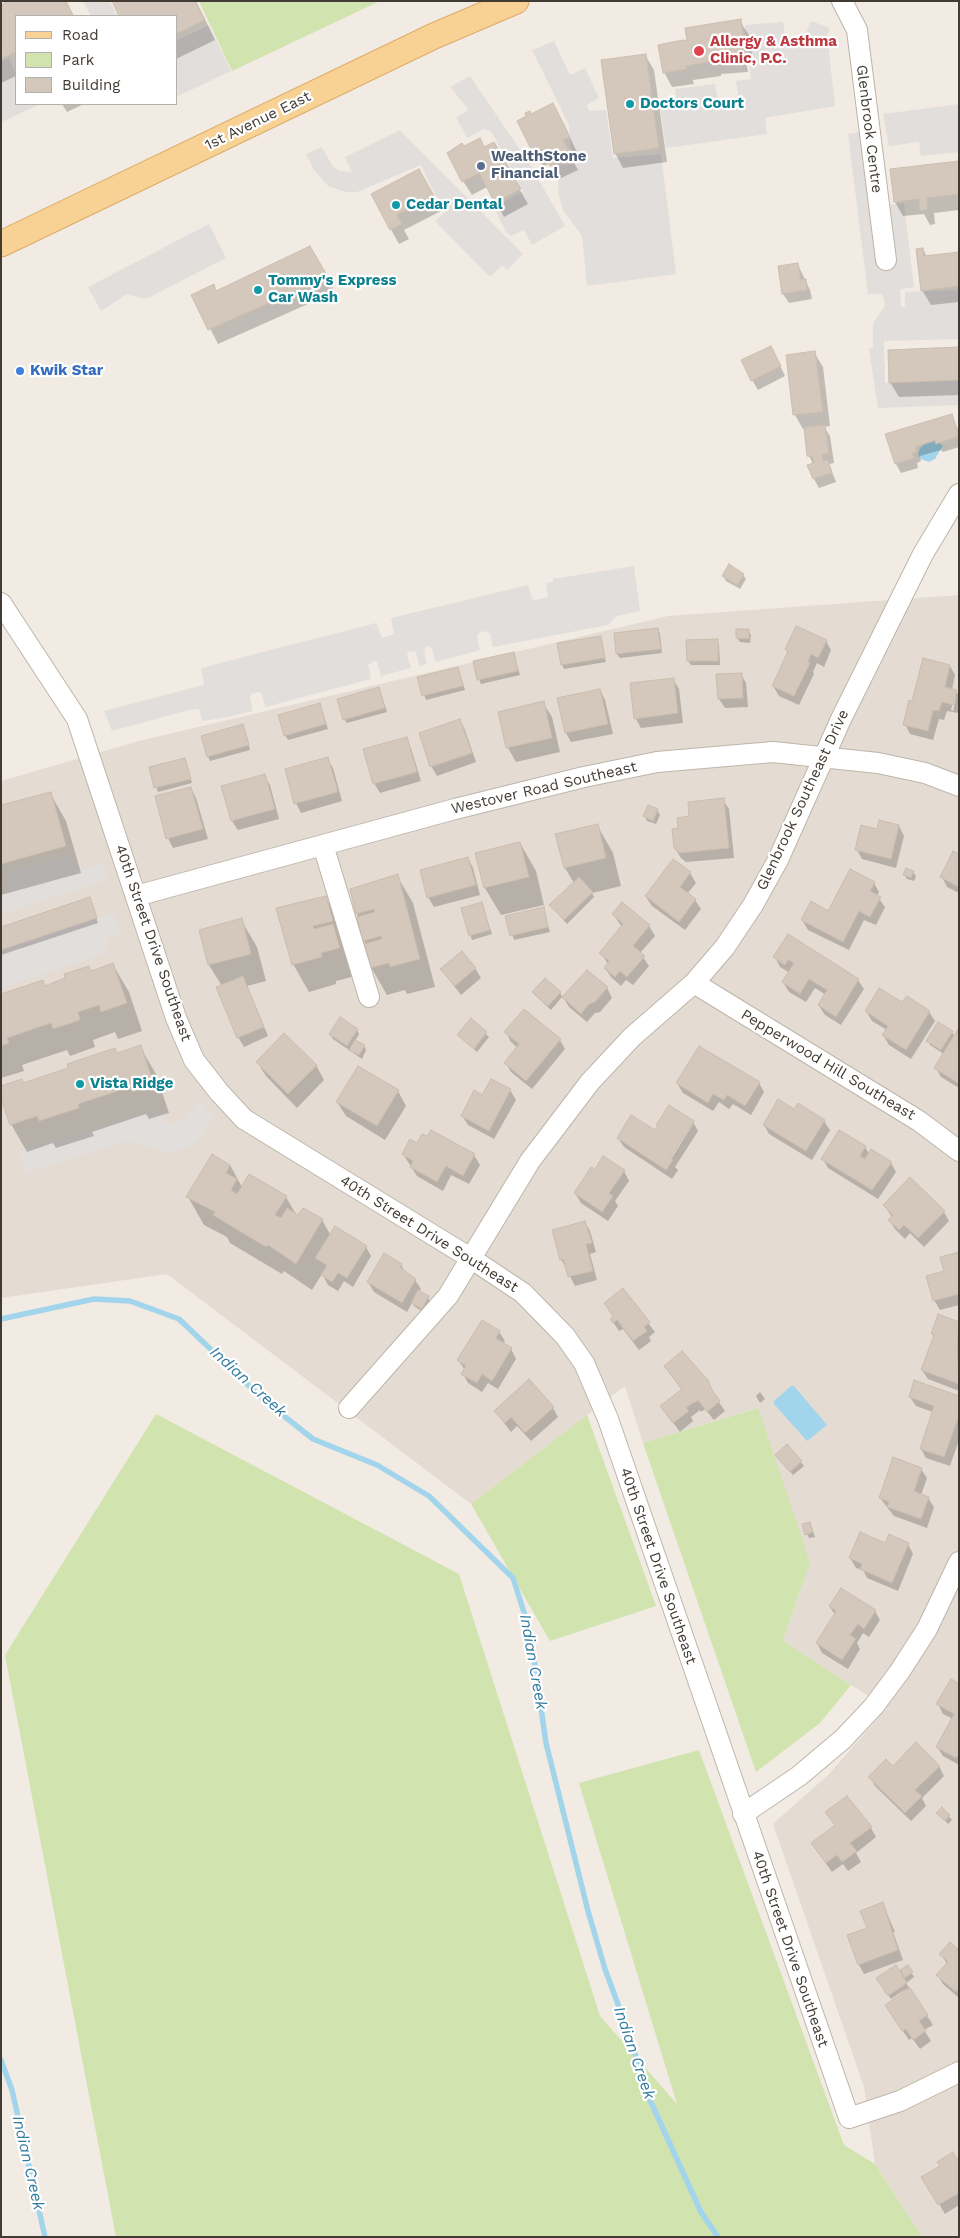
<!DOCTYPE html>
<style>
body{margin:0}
#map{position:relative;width:960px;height:2238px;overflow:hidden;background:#f1ebe3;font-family:"Work Sans",sans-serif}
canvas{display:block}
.frame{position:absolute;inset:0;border:2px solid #423b34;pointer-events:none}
.legend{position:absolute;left:15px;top:15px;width:162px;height:90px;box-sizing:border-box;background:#fff;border:1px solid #b3b1ae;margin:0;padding:6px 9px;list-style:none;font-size:15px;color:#423b34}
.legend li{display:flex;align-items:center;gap:10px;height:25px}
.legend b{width:25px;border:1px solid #b3b1ae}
</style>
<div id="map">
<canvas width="960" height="2238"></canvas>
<div class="frame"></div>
<ul class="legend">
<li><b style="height:6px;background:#f8d195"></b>Road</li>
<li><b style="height:14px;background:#d1e3ae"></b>Park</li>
<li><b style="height:14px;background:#d4c8bd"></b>Building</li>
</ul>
</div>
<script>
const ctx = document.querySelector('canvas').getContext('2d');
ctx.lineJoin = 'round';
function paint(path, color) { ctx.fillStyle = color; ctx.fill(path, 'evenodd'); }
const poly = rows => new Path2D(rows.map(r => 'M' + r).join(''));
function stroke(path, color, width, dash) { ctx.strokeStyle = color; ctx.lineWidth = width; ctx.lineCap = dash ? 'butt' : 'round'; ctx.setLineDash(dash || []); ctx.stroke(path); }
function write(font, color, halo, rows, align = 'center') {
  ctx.font = font + ' "Work Sans",sans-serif'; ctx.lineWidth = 4.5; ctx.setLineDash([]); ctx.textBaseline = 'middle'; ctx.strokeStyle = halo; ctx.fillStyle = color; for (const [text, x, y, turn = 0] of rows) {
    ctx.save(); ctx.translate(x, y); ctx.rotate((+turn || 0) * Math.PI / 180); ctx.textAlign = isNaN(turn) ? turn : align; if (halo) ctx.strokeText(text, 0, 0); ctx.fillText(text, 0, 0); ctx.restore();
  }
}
paint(poly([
 [959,595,959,2237,922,2237,875,2164,864,2087,773,1824,828,1775,887,1708,783,1641,810,1562,757,1408,643,1443,625,1386,471,1504,167,1274,1,1298,1,781,139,741,668,616]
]), '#e4dcd2');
paint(poly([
 [199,1,380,1,232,71],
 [758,1408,810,1562,783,1641,851,1685,820,1723,756,1772,643,1443],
 [156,1414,459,1574,600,2016,677,2104,579,1783,699,1750,844,2145,875,2164,922,2237,116,2237,5,1655],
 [587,1415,656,1606,550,1641,471,1504]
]), '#d1e3ae');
paint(poly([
 [83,1,110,1,117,16,91,16],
 [811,21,830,28,827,35,835,106,765,118,767,134,666,148,660,108,677,106,675,89,715,84,719,105,739,102,736,81,751,79,745,25,783,22,785,34,789,37,796,37,806,32],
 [209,25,231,71,176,97,176,41],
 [554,41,570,75,585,68,599,98,587,105,589,111,606,110,613,158,661,154,676,274,587,286,582,236,563,210,559,196,557,166,572,164,569,125,532,50],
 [9,58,14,70,16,69,16,104,41,104,1,122,1,62],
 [470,76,529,163,565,226,532,245,524,230,511,236,506,232,494,208,523,191,491,131,484,129,467,138,456,117,466,112,468,109,450,87],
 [959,104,959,152,921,156,919,142,889,146,883,114],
 [880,128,889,205,904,203,914,287,900,289,901,307,905,307,905,292,959,290,959,339,884,341,885,383,959,378,959,405,878,408,869,349,873,347,873,323,885,306,884,300,882,294,868,294,848,134],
 [400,130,523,254,507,270,502,265,490,277,435,221,447,210,435,195,421,165,357,192,346,192,328,186,314,170,306,154,322,147,333,167,340,171,352,172,345,157],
 [209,224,226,258,146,299,127,294,101,311,88,287],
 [634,566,640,611,617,616,608,625,493,647,490,634,486,631,479,633,477,636,480,650,435,662,432,648,427,646,424,650,427,664,419,666,416,652,409,651,407,655,411,668,381,676,377,662,374,661,368,665,371,679,265,707,262,694,259,692,251,694,250,697,253,711,223,718,202,721,199,709,193,709,112,731,104,711,203,685,204,682,201,668,376,623,382,638,394,634,391,618,528,585,532,599,535,600,548,597,546,583,553,582,553,579],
 [71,855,76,867,80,870,102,863,107,880,1,914,1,895,8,894,10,890,6,875],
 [114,913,121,933,107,938,107,953,1,988,1,950],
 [199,1100,214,1118,201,1137,191,1146,173,1153,128,1141,26,1173,18,1152,159,1109,167,1125,175,1124,187,1118]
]), '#e1dedc');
paint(poly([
 [937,441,943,446,935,459,929,462,921,459,918,454,920,448,925,444],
 [791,1386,794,1386,827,1425,807,1441,774,1404,774,1401]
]), '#a2d5eb');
paint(poly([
 [8,1,66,1,74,16,16,16,16,76,1,83,1,7],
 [113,1,196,1,215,40,176,59,176,16,121,16],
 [740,21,749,35,752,55,745,56,748,72,721,74,721,76,693,80,694,84,672,87,664,72],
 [645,55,654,70,667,162,623,168,615,153],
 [62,104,84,104,67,112],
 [531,115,561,119,577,152,570,155,578,170,559,179,550,163,543,167,519,121],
 [493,143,528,204,504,217,487,187,472,195,463,181,464,148,484,148],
 [959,162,959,210,934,213,935,224,930,225,924,214,903,216,895,202,891,170],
 [427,185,441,211,404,230,409,239,399,244,372,195],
 [310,248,335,292,218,344,193,295,213,285,217,292],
 [923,249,927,257,959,253,959,302,931,305,922,290],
 [798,265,810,290,812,299,789,303,783,294,779,268],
 [959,348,959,395,899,397,890,382],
 [814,352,823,367,830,426,824,427,830,436,834,463,829,464,836,482,819,488,814,479,813,464,809,456,806,429,803,429,795,415],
 [776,357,785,376,758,390,752,380],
 [951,416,959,431,959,447,943,452,941,450,920,456,921,461,917,463,918,468,901,473,896,464,886,435],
 [743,575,746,579,740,589,726,581,723,576],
 [658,629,660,634,662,653,620,658,617,654,615,634],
 [748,630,751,635,750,643,740,642,737,638],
 [600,638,606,662,564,669,562,664],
 [717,641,719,645,720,665,691,665,688,661],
 [826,641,831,650,824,667,817,663,813,672,814,674,799,705,779,696,773,686,789,653,787,649],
 [513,653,520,675,481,684,479,679],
 [950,666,955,675,952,690,956,691,959,696,958,713,947,711,944,720,939,719,933,740,910,734,905,724],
 [954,697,956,697,953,711,951,710],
 [458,668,465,690,426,700,418,678],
 [741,674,746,683,748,707,725,708,719,699],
 [673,679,679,689,683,723,641,728,636,719],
 [379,688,387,712,347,723,344,719],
 [600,690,605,700,613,734,571,742,566,733,558,699],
 [543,703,552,717,560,752,516,762,508,748,500,713],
 [320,705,328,729,288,740,285,735],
 [460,720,465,730,476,762,437,776,431,766],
 [245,730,250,750,210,761,208,757],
 [406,738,411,748,421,781,380,793,374,783],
 [327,758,333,768,342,801,301,813,296,803],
 [186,763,192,783,158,792,150,768],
 [264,776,270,785,279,819,238,830,232,821],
 [191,788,196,798,208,839,173,848,168,838],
 [50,793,66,821,81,873,1,895,1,807],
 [723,800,729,809,734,858,686,862,681,858,675,848,679,829,691,817],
 [649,807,657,810,660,815,656,824,647,821,645,816],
 [597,825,613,853,621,886,592,893,594,897,567,924,551,906,574,883,565,868,557,835],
 [899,826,904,836,896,868,862,859,857,850,878,831],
 [520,843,536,871,544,905,501,915,485,888],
 [959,856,959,893,947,887,942,877],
 [468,858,473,868,480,895,434,907,428,897],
 [673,860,690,873,696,883,687,894,695,900,701,909,685,930,652,906,646,897],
 [913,872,916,876,914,881,907,879,904,874],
 [397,876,413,903,435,987,407,994,405,990,387,995,371,967,357,913],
 [874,883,879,892,877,896,885,907,876,925,864,920,849,950,808,930,802,920,829,912],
 [326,898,342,925,355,976,336,981,336,984,309,992,293,964],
 [92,903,98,923,1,955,1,928],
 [482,904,492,934,472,940,462,909],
 [622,904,649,926,655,936,640,953,649,966,633,985,626,980,621,986,611,977,605,968,608,964,601,953,622,927,613,914],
 [543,909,550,932,514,940,507,917],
 [241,920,257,947,266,981,247,986,268,1036,244,1047,238,1037,222,986,209,965],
 [788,936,858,980,864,989,841,1025,825,1015,819,1006,826,995,815,988,806,1002,789,992,783,982,790,973,780,967,775,957],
 [113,965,129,992,142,1031,118,1039,115,1032,93,1040,95,1047,70,1056,67,1050,22,1065,24,1071,1,1078,1,996,45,987],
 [475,968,481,978,461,995,441,969],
 [607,988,612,998,600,1012,595,1013,587,1022,569,1007,563,997],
 [560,992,562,997,551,1010,533,993],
 [903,1004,929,1012,935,1021,911,1059,889,1045,883,1035,887,1030,872,1021,866,1011],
 [471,1020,489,1037,477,1052,459,1035],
 [357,1030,359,1034,355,1041,364,1046,366,1050,362,1059,333,1039,330,1034],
 [959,1030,959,1088,941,1077,936,1068,944,1054,930,1045,928,1041,952,1032,955,1037],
 [506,1032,560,1040,565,1049,532,1089,511,1072,506,1063,518,1048,511,1042],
 [140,1047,156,1074,169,1113,149,1119,146,1114,92,1132,94,1136,56,1148,53,1143,27,1152,11,1124,23,1084],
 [257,1062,316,1065,324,1080,297,1108,266,1076],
 [677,1083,759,1083,764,1092,751,1115,733,1104,729,1109,719,1102,713,1111,683,1093],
 [510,1090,516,1100,494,1139,468,1125,462,1115,483,1096],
 [398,1091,406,1106,385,1140,346,1116,337,1102],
 [798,1105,824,1121,830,1130,812,1160,769,1134,764,1125,795,1111],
 [693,1122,698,1131,675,1167,678,1170,672,1179,624,1147,618,1138,655,1132,659,1127,657,1125],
 [690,1124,693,1124,668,1164,665,1162],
 [431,1131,474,1155,480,1165,469,1184,451,1175,443,1191,417,1176,403,1154,428,1138],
 [839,1131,865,1147,870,1155,891,1163,896,1172,878,1199,828,1168,823,1159],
 [230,1165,242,1187,286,1197,297,1216,322,1220,331,1236,366,1247,371,1256,353,1287,344,1281,338,1291,328,1285,322,1274,312,1290,284,1271,282,1274,230,1243,227,1237,204,1225,188,1197],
 [624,1171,629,1181,615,1201,618,1206,608,1221,581,1203,575,1193],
 [884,1205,944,1212,949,1221,924,1247,910,1233,905,1239,895,1229,889,1220,892,1217],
 [585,1222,590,1231,596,1252,590,1254,597,1280,575,1286,561,1259],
 [959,1253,959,1305,940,1310,934,1300],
 [401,1265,405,1272,415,1280,421,1289,419,1292,428,1297,430,1302,424,1312,415,1307,412,1303,407,1312,374,1292,368,1282],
 [623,1290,655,1332,649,1337,651,1341,639,1350,623,1329,619,1331,611,1319,614,1317,605,1304],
 [959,1323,959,1391,928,1379,922,1370,934,1337,932,1334],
 [499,1332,505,1341,503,1344,511,1349,516,1359,498,1389,488,1383,482,1392,468,1383,463,1374,465,1370,458,1360],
 [665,1367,714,1395,725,1411,714,1420,705,1409,701,1412,700,1410,691,1417,693,1421,680,1432,661,1406,682,1390],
 [760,1392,765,1399,760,1403,756,1396],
 [910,1397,959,1397,959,1440,950,1466,926,1458,921,1449,933,1412,916,1406],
 [553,1408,558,1417,531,1441,517,1426,511,1432,495,1411],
 [787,1446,804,1466,793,1475,779,1459],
 [921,1469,927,1478,921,1495,928,1498,934,1507,927,1528,894,1516,880,1498],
 [812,1528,815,1537,809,1538,807,1534],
 [908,1544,913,1554,898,1591,867,1578,863,1570,856,1568,850,1558],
 [830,1607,875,1611,880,1620,869,1637,863,1633,857,1643,860,1649,848,1669,822,1653,817,1643,835,1615],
 [959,1685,959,1765,943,1756,937,1747,953,1719,943,1714,938,1704],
 [939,1766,944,1776,922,1798,926,1806,911,1821,875,1786,870,1777],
 [942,1809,952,1820,948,1824,938,1813],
 [827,1813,871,1828,876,1837,856,1853,861,1862,848,1871,843,1864,832,1872,812,1844,836,1826],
 [883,1904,895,1932,893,1932,903,1960,864,1974,859,1965,868,1929],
 [959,1952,959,1998,943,1984,938,1975,947,1964,941,1954],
 [908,1967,914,1977,906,1983,933,2025,924,2030,931,2041,920,2049,912,2038,909,2040,892,2015,903,1995,901,1992,891,1999,880,1983],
 [959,2164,959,2205,945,2214,923,2177]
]), '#0003');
stroke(poly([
 [1,1319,94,1299,130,1301,179,1319,265,1401,313,1439,377,1465,429,1496,513,1578,530,1631,546,1743,588,1911,605,1969,626,2026,650,2100,701,2212,718,2237],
 [1,2060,12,2090,45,2237]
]), '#a2d5eb', 5.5);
const building = poly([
 [6,1,66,1,73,16,16,16,16,52,1,59,1,6,6,1],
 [112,1,195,1,205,20,176,34,176,16,119,16,112,1],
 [741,19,744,40,738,41,741,57,722,60,722,58,713,59,714,61,686,66,687,69,663,73,658,45,683,40,687,41,685,28,741,19],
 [646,54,659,148,614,154,601,60,646,54],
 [553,103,570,137,563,140,571,155,550,166,541,149,533,153,517,121,526,116,525,113,530,111,531,114,553,103],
 [480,138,484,147,494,142,521,189,495,203,479,173,462,182,447,153,462,143,464,146,480,138],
 [959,161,959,194,927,198,928,209,920,211,919,199,894,202,890,169,959,161],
 [419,169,434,196,397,215,402,224,390,230,371,194,419,169],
 [310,246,328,277,208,330,191,295,214,284,216,291,310,246],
 [923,248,924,256,959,252,959,286,921,291,916,249,923,248],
 [798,263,801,280,806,279,807,290,782,294,778,266,798,263],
 [771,346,781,366,751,381,741,360,771,346],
 [959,347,959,380,889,383,888,350,959,347],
 [815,351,823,412,793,415,786,355,815,351],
 [952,414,959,436,936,444,935,440,915,447,917,452,912,453,914,458,895,464,885,434,952,414],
 [825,425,829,453,822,455,823,461,828,460,832,473,813,479,807,465,814,463,813,457,807,456,804,427,825,425],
 [729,564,744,574,737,585,722,576,729,564],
 [796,626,827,640,818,658,811,654,808,662,810,663,794,696,772,686,788,651,785,649,796,626],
 [658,628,661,649,616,654,614,633,658,628],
 [736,629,749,629,749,639,736,638,736,629],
 [601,636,605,658,561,665,557,643,601,636],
 [718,639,718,661,687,661,686,640,718,639],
 [514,652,518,671,477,680,473,661,514,652],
 [923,658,950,665,945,687,957,690,953,705,942,702,939,711,933,710,928,731,903,725,909,700,912,701,923,658],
 [458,667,463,686,422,696,417,677,458,667],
 [742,673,743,698,718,699,716,674,742,673],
 [674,678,678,713,634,719,630,683,674,678],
 [379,687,385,708,343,720,337,699,379,687],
 [600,689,608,724,565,733,557,698,600,689],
 [544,701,552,738,506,748,498,712,544,701],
 [320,703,326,724,284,736,278,715,320,703],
 [460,719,472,753,430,767,419,733,460,719],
 [243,724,249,745,207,757,201,736,243,724],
 [407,737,417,772,373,784,363,749,407,737],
 [328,757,338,792,294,804,285,769,328,757],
 [185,758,191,779,154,788,149,767,185,758],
 [265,774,275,809,231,821,221,786,265,774],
 [191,787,203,829,166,839,155,796,191,787],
 [51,792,66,846,1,864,1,805,51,792],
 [724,798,729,848,680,853,674,848,672,829,678,828,677,818,689,816,688,802,724,798],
 [648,805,658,809,653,821,643,816,648,805],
 [879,820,899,825,891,859,855,850,861,825,877,829,879,820],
 [598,824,606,858,564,868,555,834,598,824],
 [520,842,529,877,484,888,475,853,520,842],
 [953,851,959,854,959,887,940,877,953,851],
 [468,857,476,885,427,898,420,870,468,857],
 [673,859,691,872,680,887,696,899,679,922,645,896,673,859],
 [906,868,914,871,911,878,903,875,906,868],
 [850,869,875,882,870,891,881,897,870,917,859,911,843,942,801,920,811,901,828,911,850,869],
 [398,874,420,959,390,967,389,963,370,968,364,944,382,939,381,936,363,941,357,917,375,912,374,909,356,914,350,889,398,874],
 [579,877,593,892,564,920,549,905,579,877],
 [326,896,333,921,313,926,314,929,333,924,340,948,321,953,322,957,292,965,276,908,326,896],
 [90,897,97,918,1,950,1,927,90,897],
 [482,902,490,930,469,936,461,908,482,902],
 [622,902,650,925,633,946,645,956,627,977,620,971,615,977,604,968,609,961,599,953,623,924,612,914,622,902],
 [544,907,548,927,510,936,505,916,544,907],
 [242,918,251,954,208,965,199,930,242,918],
 [788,934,859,979,836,1017,818,1005,827,990,809,979,800,994,782,982,794,963,788,960,785,965,773,957,788,934],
 [462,951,476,968,455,986,440,969,462,951],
 [113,963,127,1003,101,1012,99,1005,78,1012,80,1020,53,1029,51,1023,7,1038,9,1043,1,1046,1,994,43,980,45,986,65,978,64,974,89,966,91,971,113,963],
 [587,970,608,987,595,1002,589,1004,581,1014,562,997,587,970],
 [243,976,264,1027,237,1038,216,987,243,976],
 [545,978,561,992,548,1006,532,992,545,978],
 [879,988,902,1002,907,996,930,1011,906,1050,882,1035,888,1026,865,1011,879,988],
 [524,1009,561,1039,526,1081,504,1063,519,1044,504,1032,524,1009],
 [340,1017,358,1029,347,1046,329,1034,340,1017],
 [471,1018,487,1032,474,1049,457,1035,471,1018],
 [938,1022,953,1031,941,1050,926,1041,938,1022],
 [958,1029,959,1082,958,1083,934,1068,958,1029],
 [284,1033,317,1065,288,1094,256,1062,284,1033],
 [355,1040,365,1045,359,1055,349,1050,355,1040],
 [141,1045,154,1085,132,1092,130,1087,78,1104,79,1108,39,1121,37,1116,10,1125,1,1099,1,1086,22,1079,23,1083,68,1068,67,1064,115,1048,117,1053,141,1045],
 [699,1046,760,1082,745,1106,727,1095,724,1100,713,1094,708,1103,676,1083,699,1046],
 [358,1066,399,1090,377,1126,336,1102,358,1066],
 [491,1079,511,1089,489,1131,461,1116,474,1090,482,1095,491,1079],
 [778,1099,794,1109,798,1103,825,1120,806,1151,763,1125,778,1099],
 [669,1105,694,1121,670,1158,673,1160,666,1170,617,1138,631,1115,655,1130,658,1126,656,1125,669,1105],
 [431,1130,475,1154,463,1176,446,1166,437,1182,410,1167,413,1161,402,1154,410,1139,417,1143,422,1134,427,1136,431,1130],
 [839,1130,866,1146,860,1156,865,1159,871,1149,892,1162,872,1190,821,1159,839,1130],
 [212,1154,230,1165,226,1173,237,1179,231,1190,237,1194,249,1174,287,1196,275,1215,281,1218,287,1208,298,1215,303,1208,323,1219,296,1264,268,1245,266,1247,213,1215,215,1212,186,1197,212,1154],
 [603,1156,625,1170,609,1193,613,1196,602,1212,574,1193,591,1167,595,1169,603,1156],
 [910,1177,945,1211,918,1238,904,1225,899,1230,888,1220,893,1215,883,1205,910,1177],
 [585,1221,592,1243,586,1244,593,1271,568,1277,563,1259,560,1260,552,1230,585,1221],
 [335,1226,367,1246,347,1278,338,1273,332,1282,321,1275,327,1265,315,1258,335,1226],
 [959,1252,959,1294,933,1301,926,1276,944,1271,940,1257,959,1252],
 [384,1253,402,1264,400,1267,416,1279,402,1303,367,1282,384,1253],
 [623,1288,650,1322,644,1327,647,1331,633,1341,617,1320,613,1323,610,1319,613,1316,604,1303,623,1288],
 [418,1290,429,1296,422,1309,411,1303,418,1290],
 [938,1314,959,1322,957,1348,959,1384,921,1370,934,1335,931,1334,938,1314],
 [482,1320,500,1331,496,1338,512,1348,492,1381,482,1374,477,1383,461,1374,466,1366,457,1360,482,1320],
 [682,1351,708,1380,712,1390,720,1401,707,1412,698,1400,695,1403,694,1402,686,1408,689,1411,673,1423,660,1406,682,1389,664,1366,682,1351],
 [529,1379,554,1407,525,1433,511,1417,505,1423,494,1411,529,1379],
 [914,1380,959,1396,959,1416,944,1457,920,1449,934,1406,909,1397,914,1380],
 [787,1444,802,1461,790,1472,775,1455,787,1444],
 [893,1457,922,1468,914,1491,929,1497,921,1519,887,1507,889,1502,879,1498,893,1457],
 [810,1522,813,1532,805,1535,802,1524,810,1522],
 [860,1532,885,1543,889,1534,909,1543,892,1583,860,1569,862,1564,849,1558,860,1532],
 [841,1588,876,1610,864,1629,858,1624,850,1635,856,1639,842,1660,816,1643,836,1611,829,1606,841,1588],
 [951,1679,959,1683,959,1754,956,1758,936,1747,954,1714,936,1704,951,1679],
 [916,1742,940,1766,915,1790,922,1796,905,1813,868,1777,886,1759,893,1766,916,1742],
 [847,1796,872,1827,850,1843,857,1851,842,1862,837,1855,826,1863,811,1843,835,1825,825,1812,847,1796],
 [942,1807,950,1815,945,1821,936,1813,942,1807],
 [883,1902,898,1950,858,1965,847,1935,867,1928,860,1911,883,1902],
 [950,1942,959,1950,959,1988,956,1992,936,1975,948,1962,939,1954,950,1942],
 [896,1965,907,1983,888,1996,876,1978,896,1965],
 [908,1965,913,1972,905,1978,900,1970,908,1965],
 [910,1988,928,2015,919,2021,926,2031,913,2040,906,2029,902,2031,885,2005,901,1994,900,1992,910,1988],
 [953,2152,959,2162,959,2193,938,2205,921,2177,940,2166,937,2162,953,2152]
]);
paint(building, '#d4c8bd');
stroke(building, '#ccbdad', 1);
const minor = poly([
 [842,1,857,30,886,260],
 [1,603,77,719,176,1018,194,1060,219,1092,244,1119,472,1259,523,1293,565,1336,584,1363,608,1419,849,2118,900,2101,959,2072],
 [323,845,369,997],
 [136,896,455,809,584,777,657,762,773,752,878,763,925,773,959,786],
 [694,983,919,1121,959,1151],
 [349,1408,448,1296,530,1161,590,1082,632,1037,694,983,725,947,753,905,778,860,841,719,923,554,959,494],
 [743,1814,799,1776,843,1739,874,1706,900,1671,927,1629,959,1562]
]);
const major = poly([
 [1,244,434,36,516,1]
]);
stroke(minor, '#beb5aa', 22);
stroke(major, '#dcac66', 27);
stroke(minor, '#fff', 20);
stroke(major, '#f8d195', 25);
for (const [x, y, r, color] of [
 [699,51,6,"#e0444e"],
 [630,104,5,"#0f9aa8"],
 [481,166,5,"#5c6f8a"],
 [396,205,5,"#0f9aa8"],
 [258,290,5,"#0f9aa8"],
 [20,371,5,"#3f7fe0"],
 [80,1084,5,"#0f9aa8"]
]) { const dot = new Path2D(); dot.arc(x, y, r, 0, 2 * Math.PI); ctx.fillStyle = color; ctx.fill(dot); stroke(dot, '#fff', 2); }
write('bold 15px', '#be3a42', '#fff', [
 ["Allergy & Asthma",710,42],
 ["Clinic, P.C.",710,59]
], 'left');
write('bold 15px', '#0d838f', '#fff', [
 ["Doctors Court",640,104],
 ["Cedar Dental",406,205],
 ["Tommy's Express",268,281],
 ["Car Wash",268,298],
 ["Vista Ridge",90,1084]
], 'left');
write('15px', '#423b34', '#fff', [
 ["1st Avenue East",258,121,-26],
 ["Glenbrook Centre",869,129,83],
 ["Westover Road Southeast",544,788,-13],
 ["Glenbrook Southeast Drive",803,800,-65],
 ["40th Street Drive Southeast",153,943,71],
 ["Pepperwood Hill Southeast",828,1065,31],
 ["40th Street Drive Southeast",429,1234,32],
 ["40th Street Drive Southeast",658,1566,71],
 ["40th Street Drive Southeast",790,1949,71]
]);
write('bold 15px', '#4e5e75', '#fff', [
 ["WealthStone",491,157],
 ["Financial",491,174]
], 'left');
write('bold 15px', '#366cbe', '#fff', [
 ["Kwik Star",30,371]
], 'left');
write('italic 16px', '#327ca0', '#fff', [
 ["Indian Creek",248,1382,42],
 ["Indian Creek",533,1662,80],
 ["Indian Creek",634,2053,71],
 ["Indian Creek",28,2163,77]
]);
</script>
